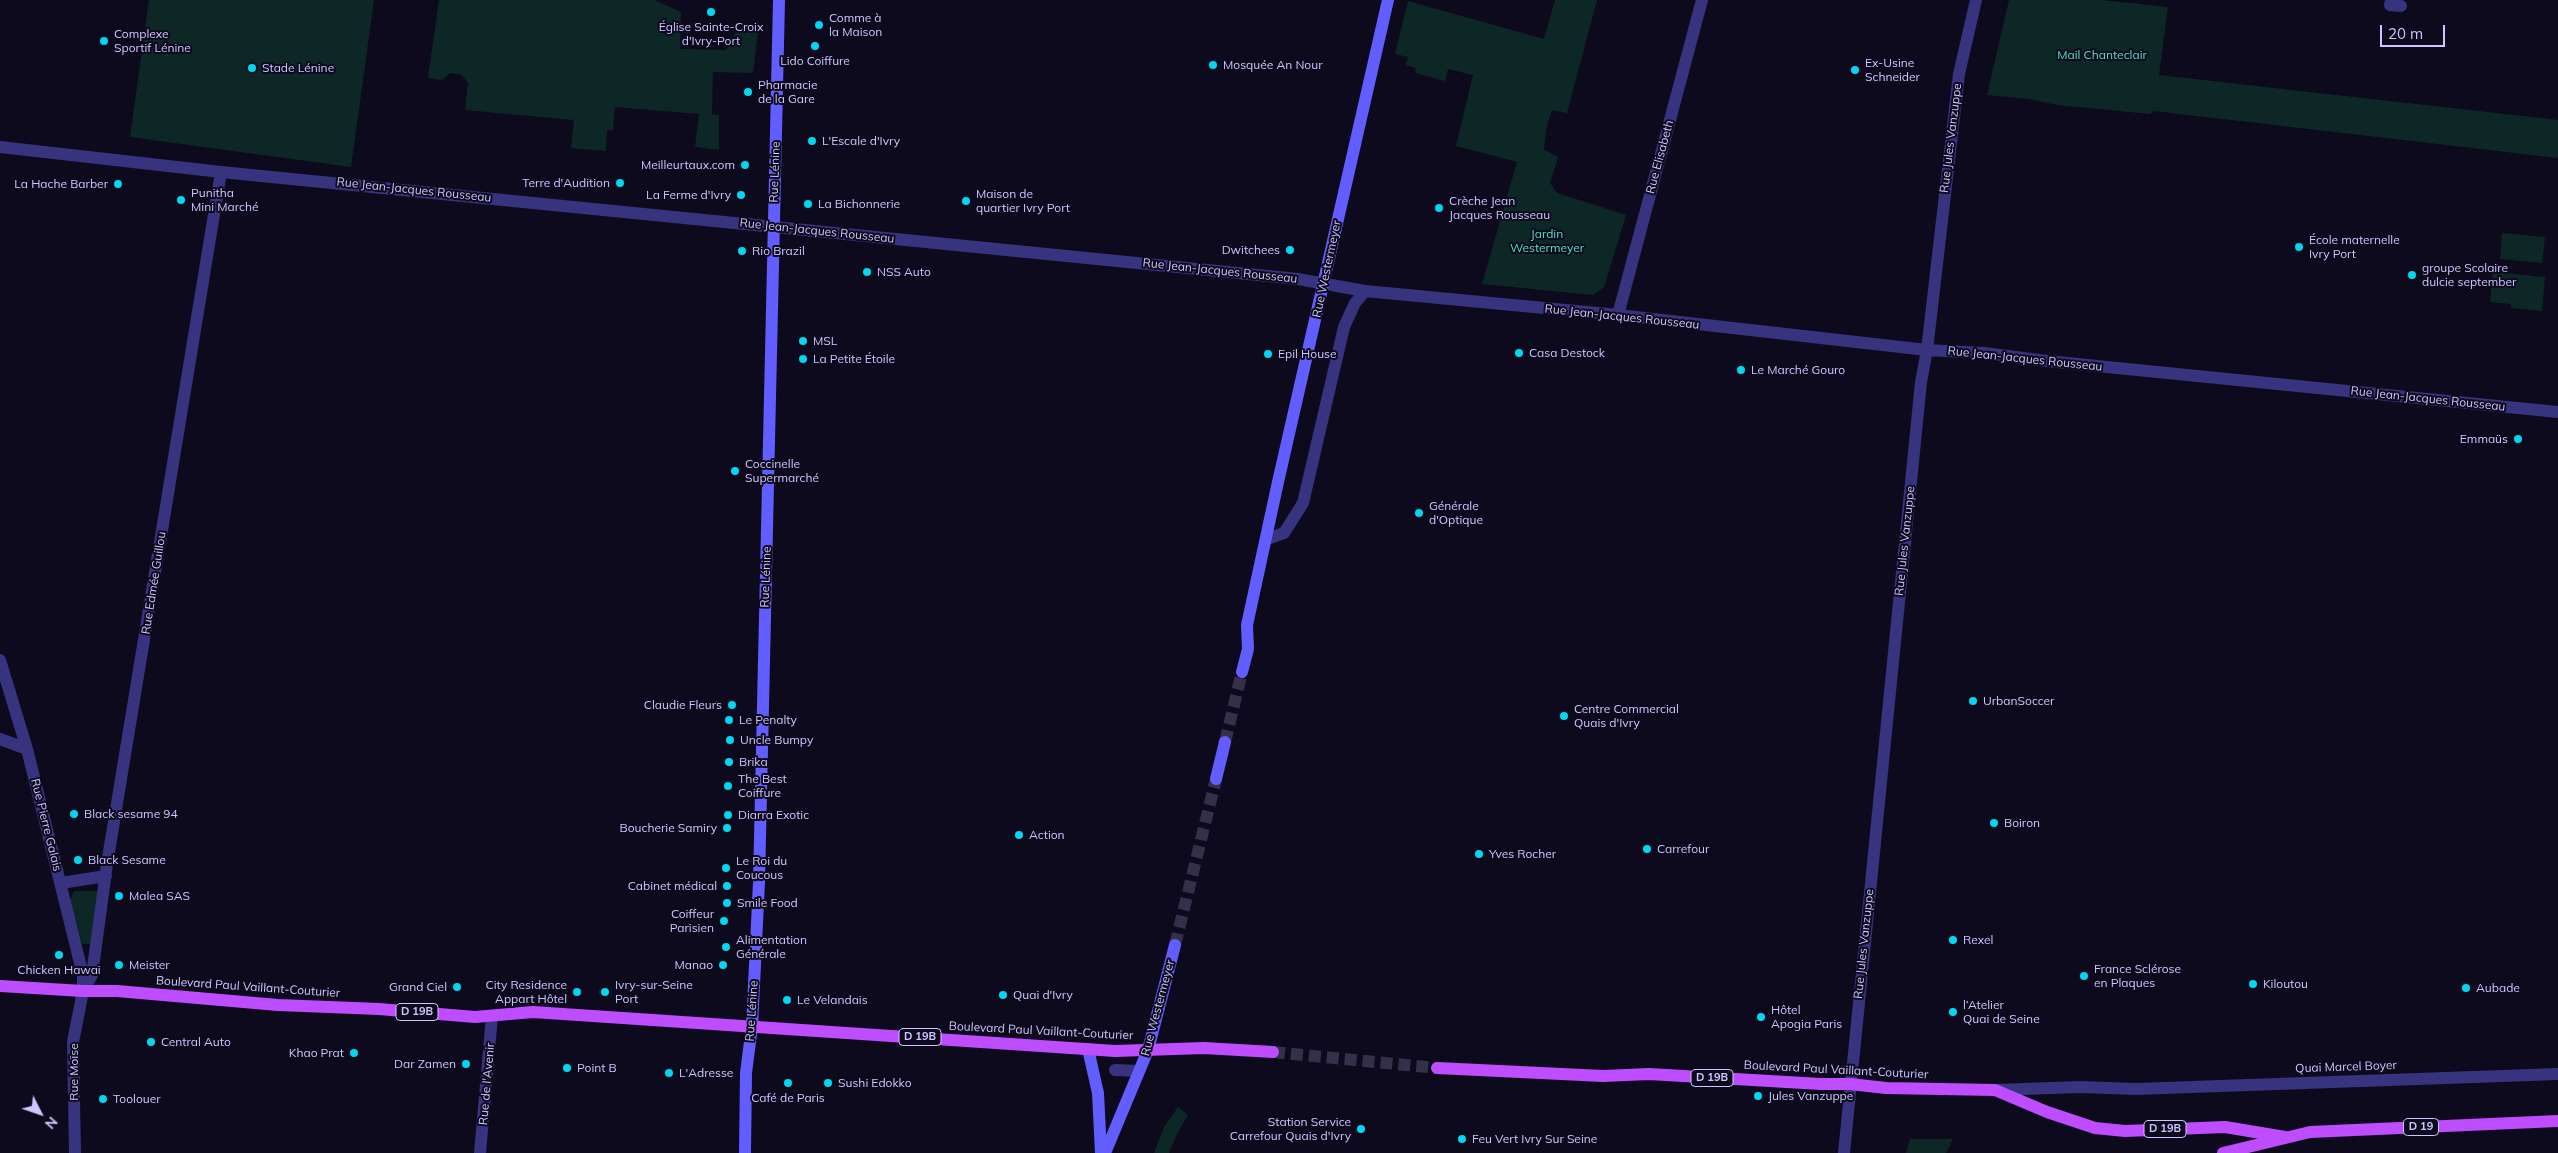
<!DOCTYPE html>
<meta charset="utf-8">
<style>
body{margin:0}
#map{position:relative;width:2558px;height:1153px;overflow:hidden;background:#0e0a1d;font-family:Mulish,sans-serif}
canvas{display:block}
.north{position:absolute;left:15px;top:1088px;width:50px;height:50px;-webkit-text-stroke:4px #0e0a1d;paint-order:stroke;rotate:131deg;font-size:14px;font-weight:700;line-height:20px;text-align:center;color:#cdc6ff}
.north::after{content:'';display:block;margin:auto;width:18px;height:22px;background:#cdc6ff;clip-path:polygon(50% 0,100% 100%,50% 72%,0 100%)}
.scale{position:absolute;left:2380px;top:25px;width:65px;height:22px;box-sizing:border-box;border:2px solid #cdc6ff;border-top:0;padding-left:6px;font-size:15px;line-height:18px;white-space:nowrap;color:#cdc6ff;-webkit-text-stroke:4px #0e0a1d;paint-order:stroke}
</style>
<div id="map">
<canvas width="2558" height="1153"></canvas>
<div class="north">N</div>
<div class="scale">20 m</div>
</div>
<script>
const ctx = document.querySelector('canvas').getContext('2d');
ctx.lineJoin = 'round';
function paint(path, color) { ctx.fillStyle = color; ctx.fill(path, 'evenodd'); }
const poly = rows => new Path2D(rows.map(r => 'M' + r).join(''));
function stroke(path, color, width, dash) { ctx.strokeStyle = color; ctx.lineWidth = width; ctx.lineCap = dash ? 'butt' : 'round'; ctx.setLineDash(dash || []); ctx.stroke(path); }
function write(font, color, halo, rows, align = 'center') {
  ctx.font = font + ' Mulish,sans-serif'; ctx.lineWidth = 4; ctx.setLineDash([]); ctx.textBaseline = 'middle'; ctx.strokeStyle = halo; ctx.fillStyle = color; for (const [text, x, y, turn = 0] of rows) {
    ctx.save(); ctx.translate(x, y); ctx.rotate((+turn || 0) * Math.PI / 180); ctx.textAlign = isNaN(turn) ? turn : align; if (halo) ctx.strokeText(text, 0, 0); ctx.fillText(text, 0, 0); ctx.restore();
  }
}
paint(poly([
 [149,0,374,0,351,167,130,137],
 [439,0,654,0,681,12,680,49,726,50,736,32,758,32,753,73,713,72,712,114,719,115,719,150,695,147,699,114,615,107,613,130,607,130,606,151,571,148,574,120,465,110,468,83,462,75,450,73,442,80,428,78],
 [1555,0,1597,0,1567,113,1552,110,1546,129,1544,150,1558,157,1550,183,1557,193,1626,215,1604,287,1593,295,1482,284,1517,162,1456,146,1473,75,1448,69,1445,81,1415,73,1416,68,1406,65,1408,57,1395,54,1408,1,1544,39],
 [2009,0,2101,0,2168,7,2159,75,2558,120,2558,158,2154,111,2150,114,2057,105,2030,99,1987,95],
 [2502,233,2545,237,2542,263,2500,259],
 [2493,272,2545,277,2542,311,2511,308,2511,304,2490,302],
 [74,891,98,891,91,944,82,944,70,900],
 [1178,1107,1188,1115,1177,1134,1169,1153,1154,1153,1164,1127],
 [1910,1139,1953,1139,1946,1153,1906,1153]
]), '#0d2726');
stroke(poly([
 [1225,742,1242,672],
 [1175,945,1216,779]
]), '#34304a', 12, [12, 6]);
stroke(poly([
 [1273,1052,1437,1068]
]), '#34304a', 12, [12, 6]);
stroke(poly([
 [2391,0,2390,5,2401,6],
 [0,147,221,172,1298,279,1365,291,1618,315,1927,350,1984,353,2047,361,2558,412],
 [1618,315,1702,0],
 [1267,539,1284,533,1303,503,1344,327,1355,303,1365,291],
 [0,660,27,749,83,975,83,991,73,1042,75,1153],
 [0,739,27,749],
 [61,883,106,876],
 [83,991,92,975,107,864,221,172],
 [1115,1070,1138,1071],
 [1995,1090,2080,1087,2136,1089,2558,1074],
 [480,1153,492,1016],
 [1844,1153,1921,382,1927,350,1959,74,1976,0]
]), '#37337e', 12);
stroke(poly([
 [1242,672,1248,649,1247,625,1278,482,1388,0],
 [1216,779,1225,742],
 [1088,1049,1098,1093,1101,1153],
 [745,1153,746,1073,752,1026,759,882,779,0],
 [1105,1153,1148,1050,1175,945]
]), '#625dff', 12);
stroke(poly([
 [0,986,83,991,117,991,278,1005,379,1009,475,1017,533,1012,1115,1051,1204,1048,1273,1052],
 [1437,1068,1603,1076,1649,1074,1821,1084,1850,1084,1886,1088,1995,1090,2047,1112,2095,1128,2125,1131,2225,1127,2285,1137],
 [2223,1153,2310,1132,2558,1121]
]), '#be4dff', 12);
for (const [x, y, r, color] of [
 [711,12,5,"#00d7f1"],
 [819,25,5,"#00d7f1"],
 [104,41,5,"#00d7f1"],
 [815,46,5,"#00d7f1"],
 [1213,65,5,"#00d7f1"],
 [252,68,5,"#00d7f1"],
 [1855,70,5,"#00d7f1"],
 [748,92,5,"#00d7f1"],
 [812,141,5,"#00d7f1"],
 [745,165,5,"#00d7f1"],
 [620,183,5,"#00d7f1"],
 [118,184,5,"#00d7f1"],
 [741,195,5,"#00d7f1"],
 [181,200,5,"#00d7f1"],
 [966,201,5,"#00d7f1"],
 [808,204,5,"#00d7f1"],
 [1439,208,5,"#00d7f1"],
 [2299,247,5,"#00d7f1"],
 [1290,250,5,"#00d7f1"],
 [742,251,5,"#00d7f1"],
 [867,272,5,"#00d7f1"],
 [2412,275,5,"#00d7f1"],
 [803,341,5,"#00d7f1"],
 [1519,353,5,"#00d7f1"],
 [1268,354,5,"#00d7f1"],
 [803,359,5,"#00d7f1"],
 [1741,370,5,"#00d7f1"],
 [2518,439,5,"#00d7f1"],
 [735,471,5,"#00d7f1"],
 [1419,513,5,"#00d7f1"],
 [1973,701,5,"#00d7f1"],
 [732,705,5,"#00d7f1"],
 [1564,716,5,"#00d7f1"],
 [729,720,5,"#00d7f1"],
 [730,740,5,"#00d7f1"],
 [729,762,5,"#00d7f1"],
 [728,786,5,"#00d7f1"],
 [74,814,5,"#00d7f1"],
 [728,815,5,"#00d7f1"],
 [1994,823,5,"#00d7f1"],
 [727,828,5,"#00d7f1"],
 [1019,835,5,"#00d7f1"],
 [1647,849,5,"#00d7f1"],
 [1479,854,5,"#00d7f1"],
 [78,860,5,"#00d7f1"],
 [726,868,5,"#00d7f1"],
 [727,886,5,"#00d7f1"],
 [119,896,5,"#00d7f1"],
 [727,903,5,"#00d7f1"],
 [724,921,5,"#00d7f1"],
 [1953,940,5,"#00d7f1"],
 [726,947,5,"#00d7f1"],
 [59,955,5,"#00d7f1"],
 [119,965,5,"#00d7f1"],
 [723,965,5,"#00d7f1"],
 [2084,976,5,"#00d7f1"],
 [2253,984,5,"#00d7f1"],
 [457,987,5,"#00d7f1"],
 [2466,988,5,"#00d7f1"],
 [577,992,5,"#00d7f1"],
 [605,992,5,"#00d7f1"],
 [1003,995,5,"#00d7f1"],
 [787,1000,5,"#00d7f1"],
 [1953,1012,5,"#00d7f1"],
 [1761,1017,5,"#00d7f1"],
 [151,1042,5,"#00d7f1"],
 [354,1053,5,"#00d7f1"],
 [466,1064,5,"#00d7f1"],
 [567,1068,5,"#00d7f1"],
 [669,1073,5,"#00d7f1"],
 [788,1083,5,"#00d7f1"],
 [828,1083,5,"#00d7f1"],
 [1758,1096,5,"#00d7f1"],
 [103,1099,5,"#00d7f1"],
 [1361,1129,5,"#00d7f1"],
 [1462,1139,5,"#00d7f1"]
]) { const dot = new Path2D(); dot.arc(x, y, r, 0, 2 * Math.PI); ctx.fillStyle = color; ctx.fill(dot); stroke(dot, '#0e0a1d', 2); }
for (const [x, y, w] of [
 [417,1012,42],
 [920,1037,42],
 [1712,1078,42],
 [2421,1127,35],
 [2165,1129,42]
]) { const box = new Path2D(); box.roundRect(x - w / 2, y - 8.5, w, 17, 4); ctx.fillStyle = '#0e0a1d'; ctx.fill(box); stroke(box, '#cdc6ff', 1); }
write('bold 11px', '#cdc6ff', null, [
 ["D 19B",417,1012],
 ["D 19B",920,1037],
 ["D 19B",1712,1078],
 ["D 19",2421,1127],
 ["D 19B",2165,1129]
]);
write('12px', '#cdc6ff', '#0e0a1d', [
 ["Comme à",829,18],
 ["la Maison",829,32],
 ["Église Sainte-Croix",711,27,"center"],
 ["d'Ivry-Port",711,41,"center"],
 ["Complexe",114,34],
 ["Sportif Lénine",114,48],
 ["Lido Coiffure",815,61,"center"],
 ["Ex-Usine",1865,63],
 ["Schneider",1865,77],
 ["Mosquée An Nour",1223,65],
 ["Stade Lénine",262,68],
 ["Pharmacie",758,85],
 ["de la Gare",758,99],
 ["L'Escale d'Ivry",822,141],
 ["Meilleurtaux.com",735,165,"right"],
 ["Terre d'Audition",610,183,"right"],
 ["La Hache Barber",108,184,"right"],
 ["Punitha",191,193],
 ["Mini Marché",191,207],
 ["Maison de",976,194],
 ["quartier Ivry Port",976,208],
 ["La Ferme d'Ivry",731,195,"right"],
 ["Crèche Jean",1449,201],
 ["Jacques Rousseau",1449,215],
 ["La Bichonnerie",818,204],
 ["École maternelle",2309,240],
 ["Ivry Port",2309,254],
 ["Dwitchees",1280,250,"right"],
 ["Rio Brazil",752,251],
 ["groupe Scolaire",2422,268],
 ["dulcie september",2422,282],
 ["NSS Auto",877,272],
 ["MSL",813,341],
 ["Casa Destock",1529,353],
 ["Epil House",1278,354],
 ["La Petite Étoile",813,359],
 ["Le Marché Gouro",1751,370],
 ["Emmaüs",2508,439,"right"],
 ["Coccinelle",745,464],
 ["Supermarché",745,478],
 ["Générale",1429,506],
 ["d'Optique",1429,520],
 ["UrbanSoccer",1983,701],
 ["Claudie Fleurs",722,705,"right"],
 ["Centre Commercial",1574,709],
 ["Quais d'Ivry",1574,723],
 ["Le Penalty",739,720],
 ["Uncle Bumpy",740,740],
 ["Brika",739,762],
 ["The Best",738,779],
 ["Coiffure",738,793],
 ["Black sesame 94",84,814],
 ["Diarra Exotic",738,815],
 ["Boiron",2004,823],
 ["Boucherie Samiry",717,828,"right"],
 ["Action",1029,835],
 ["Carrefour",1657,849],
 ["Yves Rocher",1489,854],
 ["Black Sesame",88,860],
 ["Le Roi du",736,861],
 ["Coucous",736,875],
 ["Cabinet médical",717,886,"right"],
 ["Malea SAS",129,896],
 ["Smile Food",737,903],
 ["Coiffeur",714,914,"right"],
 ["Parisien",714,928,"right"],
 ["Alimentation",736,940],
 ["Générale",736,954],
 ["Rexel",1963,940],
 ["Meister",129,965],
 ["Manao",713,965,"right"],
 ["France Sclérose",2094,969],
 ["en Plaques",2094,983],
 ["Chicken Hawai",59,970,"center"],
 ["Kiloutou",2263,984],
 ["City Residence",567,985,"right"],
 ["Appart Hôtel",567,999,"right"],
 ["Ivry-sur-Seine",615,985],
 ["Port",615,999],
 ["Grand Ciel",447,987,"right"],
 ["Aubade",2476,988],
 ["Quai d'Ivry",1013,995],
 ["Le Velandais",797,1000],
 ["l’Atelier",1963,1005],
 ["Quai de Seine",1963,1019],
 ["Hôtel",1771,1010],
 ["Apogia Paris",1771,1024],
 ["Central Auto",161,1042],
 ["Khao Prat",344,1053,"right"],
 ["Dar Zamen",456,1064,"right"],
 ["Point B",577,1068],
 ["L'Adresse",679,1073],
 ["Sushi Edokko",838,1083],
 ["Jules Vanzuppe",1768,1096],
 ["Café de Paris",788,1098,"center"],
 ["Toolouer",113,1099],
 ["Station Service",1351,1122,"right"],
 ["Carrefour Quais d'Ivry",1351,1136,"right"],
 ["Feu Vert Ivry Sur Seine",1472,1139]
], 'left');
write('12px', '#4ee3bf', '#0e0a1d', [
 ["Mail Chanteclair",2102,55],
 ["Jardin",1547,234],
 ["Westermeyer",1547,248]
]);
write('12px', '#cdc6ff', '#0e0a1d', [
 ["Rue Jules Vanzuppe",1951,138,-83],
 ["Rue Elisabeth",1660,157,-75],
 ["Rue Lénine",775,172,-88],
 ["Rue Jean-Jacques Rousseau",414,190,6],
 ["Rue Jean-Jacques Rousseau",817,231,6],
 ["Rue Westermeyer",1327,269,-78],
 ["Rue Jean-Jacques Rousseau",1220,271,6],
 ["Rue Jean-Jacques Rousseau",1622,317,6],
 ["Rue Jean-Jacques Rousseau",2025,359,6],
 ["Rue Jean-Jacques Rousseau",2428,399,6],
 ["Rue Jules Vanzuppe",1905,541,-84],
 ["Rue Lénine",766,577,-88],
 ["Rue Edmée Guillou",154,583,-81],
 ["Rue Pierre Galais",46,825,76],
 ["Rue Jules Vanzuppe",1864,944,-84],
 ["Boulevard Paul Vaillant-Couturier",248,987,4],
 ["Rue Westermeyer",1158,1008,-75],
 ["Rue Lénine",752,1011,-86],
 ["Boulevard Paul Vaillant-Couturier",1041,1031,3],
 ["Quai Marcel Boyer",2346,1067,-2],
 ["Boulevard Paul Vaillant-Couturier",1836,1070,3],
 ["Rue Moïse",74,1072,-90],
 ["Rue de l'Avenir",487,1084,-85]
]);
</script>
